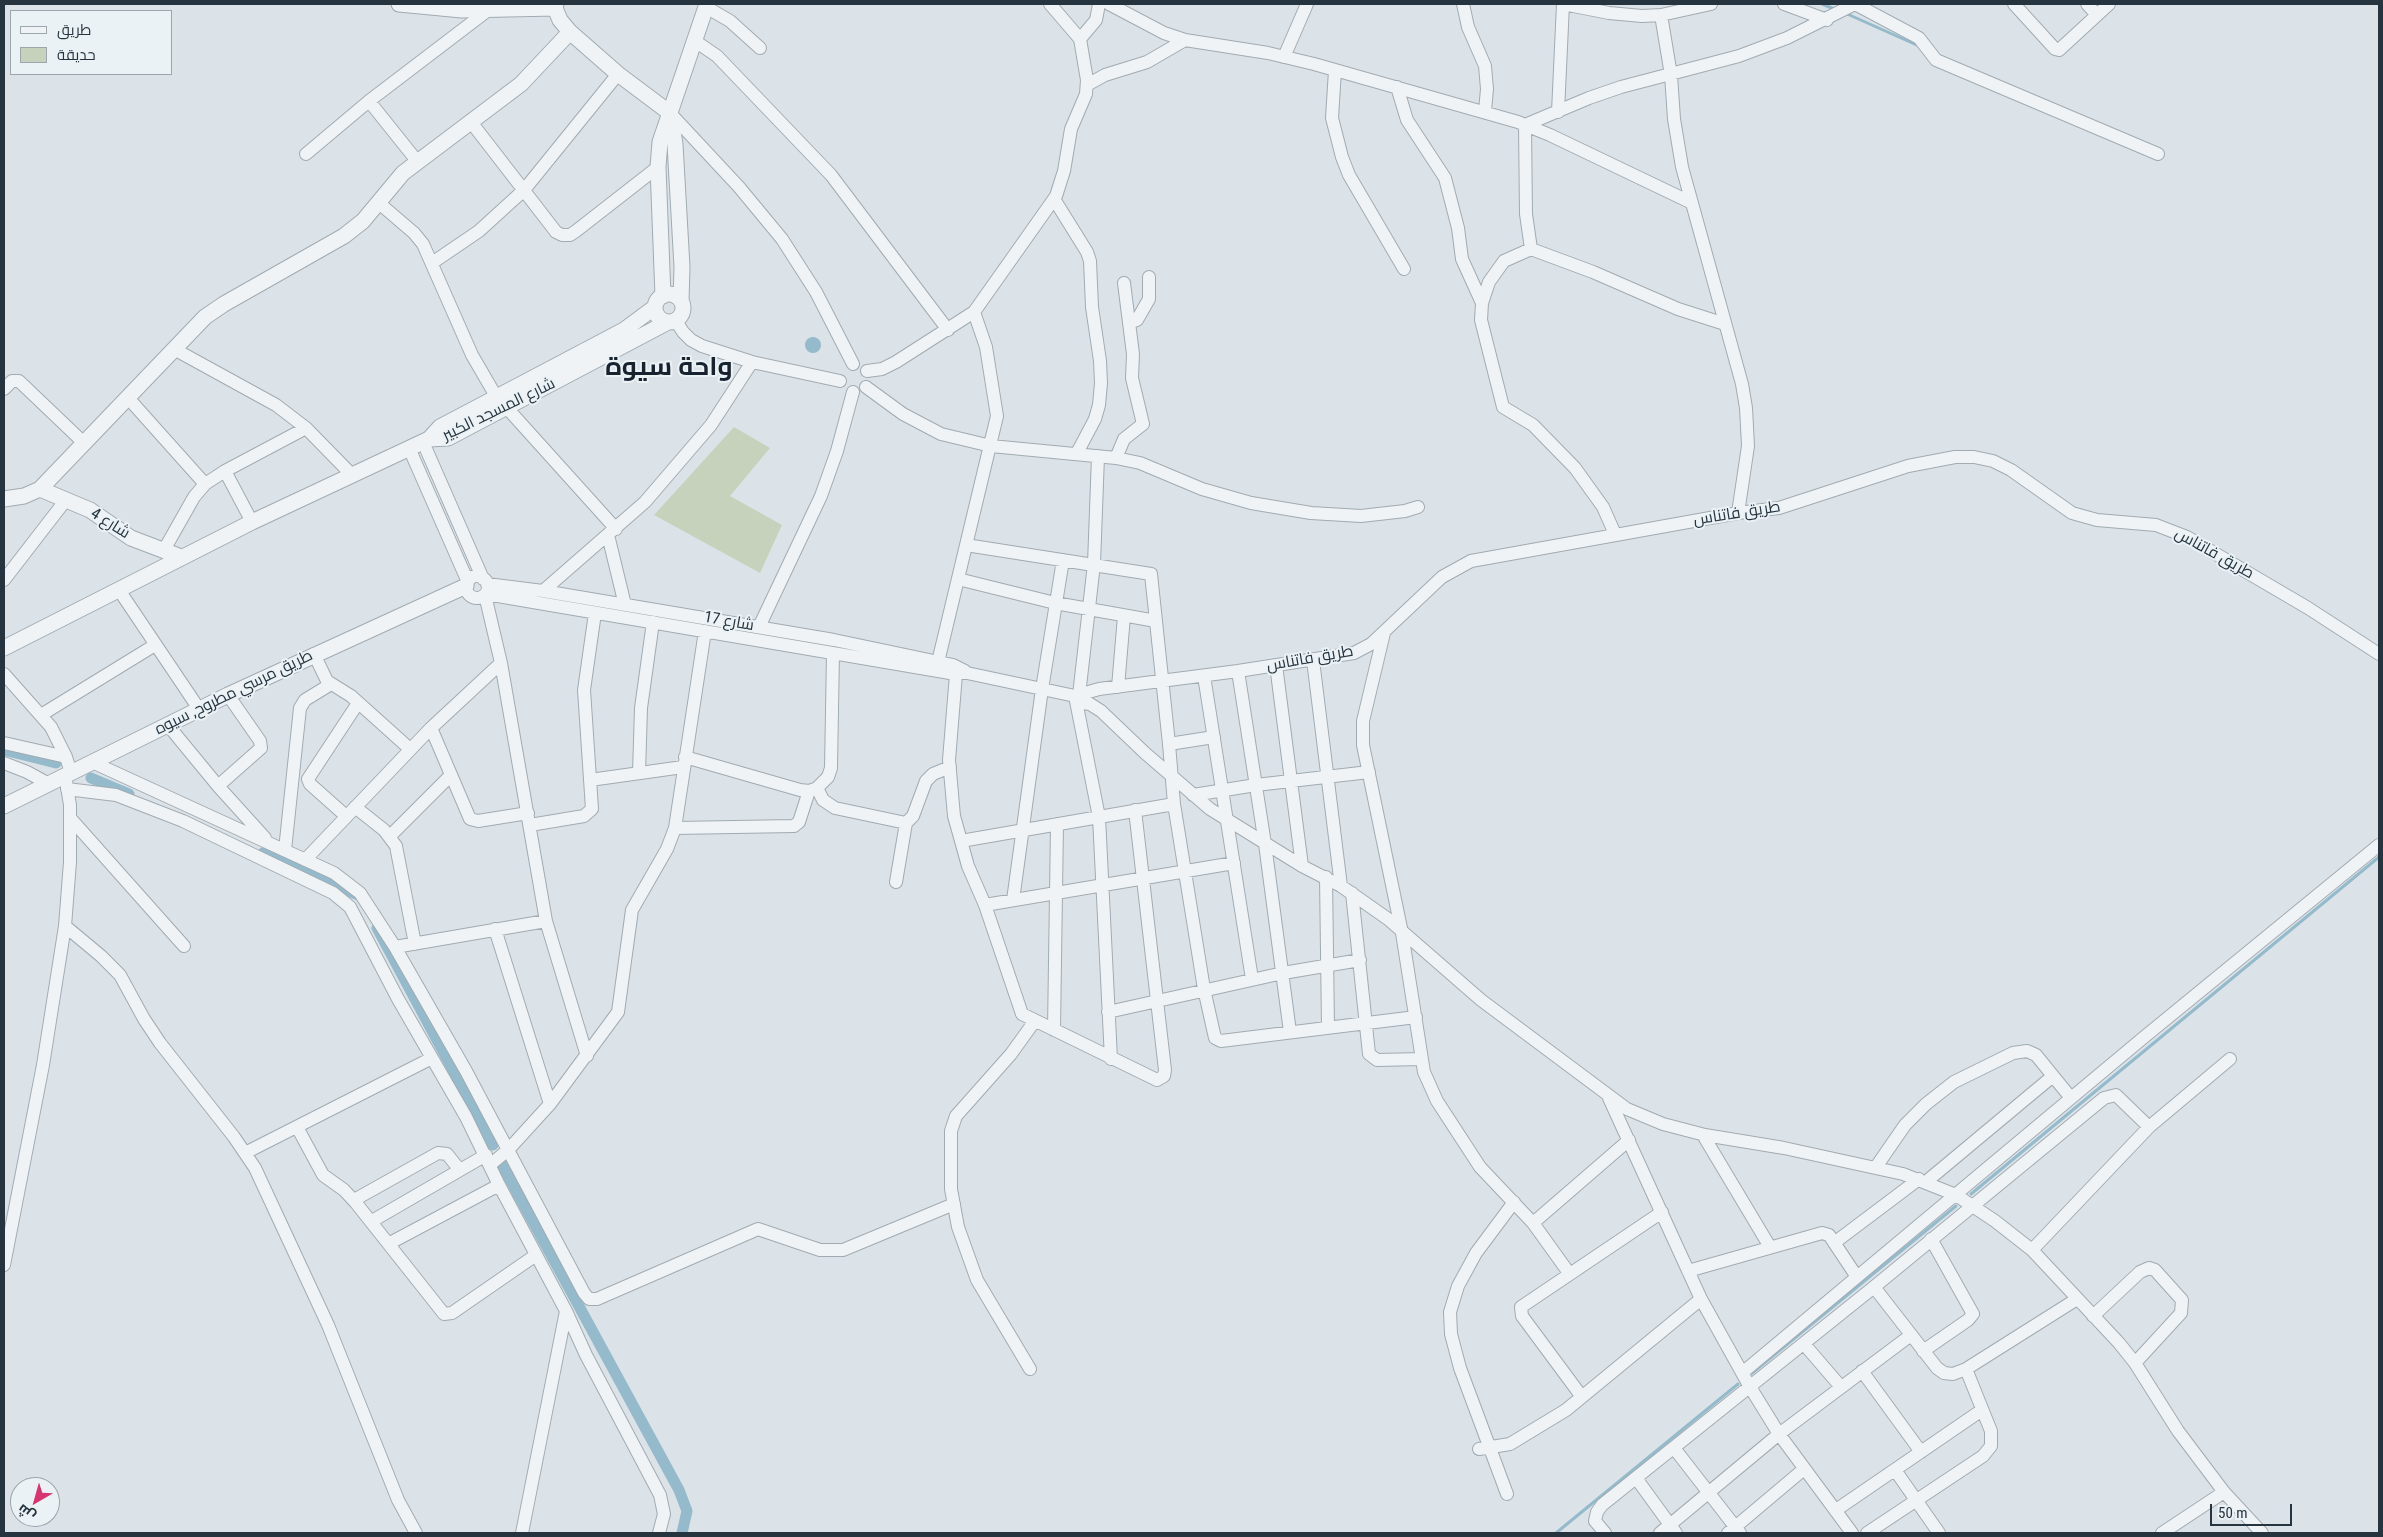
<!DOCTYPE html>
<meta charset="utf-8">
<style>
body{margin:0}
#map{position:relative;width:2383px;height:1537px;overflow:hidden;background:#dce3e8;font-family:"Roboto Condensed",Cairo,sans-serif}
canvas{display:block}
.frame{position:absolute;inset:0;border:5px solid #25343f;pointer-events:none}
.legend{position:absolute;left:10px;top:10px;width:162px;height:65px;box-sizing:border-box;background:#ebf2f5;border:1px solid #9ca6ac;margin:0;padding:6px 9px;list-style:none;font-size:15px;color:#25343f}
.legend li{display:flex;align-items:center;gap:10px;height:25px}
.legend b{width:25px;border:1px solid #9ca6ac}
.north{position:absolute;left:10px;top:1477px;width:50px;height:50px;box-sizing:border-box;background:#ebf2f5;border:1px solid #9ca6ac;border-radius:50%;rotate:218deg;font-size:14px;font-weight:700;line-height:20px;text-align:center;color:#25343f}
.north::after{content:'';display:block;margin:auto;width:18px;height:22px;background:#d8356f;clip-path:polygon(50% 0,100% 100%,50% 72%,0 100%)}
.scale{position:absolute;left:2210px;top:1504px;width:82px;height:22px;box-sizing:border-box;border:2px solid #25343f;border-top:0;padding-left:6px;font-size:15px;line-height:18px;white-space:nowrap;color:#25343f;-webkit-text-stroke:4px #ebf2f5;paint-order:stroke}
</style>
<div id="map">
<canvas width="2383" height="1537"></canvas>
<div class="frame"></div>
<ul class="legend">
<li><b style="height:6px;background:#eff3f6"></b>طريق</li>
<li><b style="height:14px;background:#c6d2bc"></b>حديقة</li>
</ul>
<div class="north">ش</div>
<div class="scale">50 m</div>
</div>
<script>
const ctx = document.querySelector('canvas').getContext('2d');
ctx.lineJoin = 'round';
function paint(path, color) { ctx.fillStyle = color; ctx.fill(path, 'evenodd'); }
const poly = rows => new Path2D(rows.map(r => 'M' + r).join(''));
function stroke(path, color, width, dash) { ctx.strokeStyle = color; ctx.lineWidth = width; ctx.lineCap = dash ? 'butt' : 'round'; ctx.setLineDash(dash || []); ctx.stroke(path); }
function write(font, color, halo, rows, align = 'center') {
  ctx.font = font + ' "Roboto Condensed",Cairo,sans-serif'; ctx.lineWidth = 4; ctx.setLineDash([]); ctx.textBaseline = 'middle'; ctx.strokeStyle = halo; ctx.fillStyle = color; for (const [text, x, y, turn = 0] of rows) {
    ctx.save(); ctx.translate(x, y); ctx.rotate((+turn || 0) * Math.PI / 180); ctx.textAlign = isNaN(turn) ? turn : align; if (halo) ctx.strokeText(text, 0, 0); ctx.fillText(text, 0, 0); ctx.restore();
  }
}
paint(poly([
 [734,427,770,448,730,496,782,525,760,573,654,515]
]), '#c6d2bc');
paint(poly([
 '805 345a8 8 0 1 1 16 0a8 8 0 1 1-16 0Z'
]), '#94bacb');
stroke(poly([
 [1822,4,1834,9],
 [1845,13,1919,46],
 [1971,1194,2379,857],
 [1752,1373,1956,1206],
 [1556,1533,1738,1384]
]), '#94bacb', 3);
stroke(poly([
 [4,750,56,763],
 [91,778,129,794],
 [263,853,358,895],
 [377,928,493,1145],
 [501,1163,679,1490,687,1511,682,1533]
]), '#94bacb', 11);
const minor = poly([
 [1109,4,1164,33,1185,40,1268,53,1314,64,1518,122,1550,135,1690,202],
 [1463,4,1468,27,1485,66,1487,89,1485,111],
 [1563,4,1609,13,1642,16,1661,15,1711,4],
 [1784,4,1827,20],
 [1855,4,1919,38,1936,60,2158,154],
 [2014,4,2055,49,2059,50,2109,4],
 [2087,4,2097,15],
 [706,7,730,21,760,48],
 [1661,15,1671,75,1674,119,1682,167,1742,384,1746,408,1748,446,1738,513],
 [1080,39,1096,20,1099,4],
 [695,41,717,56,831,175,948,330],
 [1284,57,1307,4],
 [1335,70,1332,118,1342,157,1349,175,1404,269],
 [1087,85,1105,75,1147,62,1185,40],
 [1397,87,1407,120,1445,178,1458,228,1462,259,1482,303],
 [369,101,417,161],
 [1558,112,1563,4],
 [670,113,739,187,782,239,816,292,853,364],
 [471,122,556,232,562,235,570,235,576,231,658,167],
 [306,154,369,101,487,11],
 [1054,199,1087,252,1090,261,1092,307,1100,361,1101,383,1099,405,1095,419,1077,453],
 [379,203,414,233,423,244,472,355,497,398],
 [1531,249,1593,272,1678,309,1725,324],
 [432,263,479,231,524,190,618,74],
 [676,321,683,332,691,340,702,346,752,362,840,381],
 [1129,323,1137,320,1149,299,1149,277],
 [174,349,276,405,306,428,351,474],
 [867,371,882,369,896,362,974,312,1056,196,1064,171,1071,129,1086,94,1087,80,1080,39,1050,4],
 [866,387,903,414,941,434,991,446,1116,458,1140,463,1202,489,1251,503,1311,513,1361,516,1405,511,1418,507],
 [4,389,12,381,19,381,85,444],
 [129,399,205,484],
 [507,408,616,529],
 [423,442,483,579],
 [409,448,468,582],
 [1116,458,1124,439,1143,424,1132,378,1133,354,1124,283],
 [225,471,252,522],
 [1615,534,1603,507,1575,468,1533,425,1503,407,1481,320,1482,303,1489,282,1504,261,1531,249,1526,214,1525,125,1589,98,1621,87,1739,56,1787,38,1855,4],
 [608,535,625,605],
 [966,545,1151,574,1169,744],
 [164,550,194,497,205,484,225,471,306,428],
 '466 587a11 11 0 1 1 22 0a11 11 0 1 1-22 0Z',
 [958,579,1055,603,1156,621],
 [4,580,65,501],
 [487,584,543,591,834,640,953,665,965,671],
 [119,590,199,709],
 [543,591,645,502,711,425,752,362],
 [486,594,950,673,967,673,1075,696,1099,689,1238,671,1354,653,1371,644,1442,577,1471,561,1738,513,1779,508,1908,466,1955,457,1974,457,1993,461,2011,470,2072,513,2097,520,2156,525,2187,537,2308,608,2379,654],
 [485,595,501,663,546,921,587,1056],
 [759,627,821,496,837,451,853,392],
 [1384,633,1363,721,1363,745,1402,933,1424,1072,1437,1101,1480,1167,1533,1223,1569,1273],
 [314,654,327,681,351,696,410,749],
 [1313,660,1341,886],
 [938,662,997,416,986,347,974,312],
 [1276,665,1302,866],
 [1238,671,1265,844,1290,1032],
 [4,674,51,727,66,757,71,773],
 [956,674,949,760,954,816,968,866,985,905,1022,1014,1157,1080,1164,1076,1165,1070,1135,810],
 [1204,676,1252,979],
 [1118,687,1124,616],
 [1079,695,1094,564,1098,456],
 [1075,696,1099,817,1111,1059],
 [1078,702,1090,704,1101,711,1145,753,1210,809,1302,866,1341,886,1388,919,1481,1000,1627,1109,1663,1124,1705,1135,1784,1148,1903,1174,1956,1195,1995,1221,2032,1250,2119,1343,2135,1363,2178,1431,2224,1492,2262,1533],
 [41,715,155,645],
 [167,724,218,786,265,838],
 [431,728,470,819,478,821,528,813],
 [1214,737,1169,744,1174,804,1204,989,1215,1038,1221,1041,1416,1017],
 [4,743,66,757],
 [685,757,800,790,809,791,817,788,828,777,831,768,833,653],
 [92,762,334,873,360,893,395,947,466,1071,584,1293,589,1299,597,1299,758,1229,820,1250,843,1250,954,1204],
 [4,763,27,772,49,784],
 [639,773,641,708,653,622],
 [590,780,683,767],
 [218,786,261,748,260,741,228,695],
 [817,788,823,800,835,808,906,823,913,816,926,781,933,774,950,767],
 [67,789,116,795,183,821,333,893,350,907,398,999,466,1117,499,1185,566,1311,586,1355,660,1495,664,1514,659,1533],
 [1193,795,1256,785,1369,772],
 [355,807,384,830,396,846,415,944],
 [346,816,310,784,308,779,358,703],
 [71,819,184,946],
 [530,825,584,816,592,809,584,690,595,613],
 [675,828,794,826,799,822,809,791],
 [390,836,451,775],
 [961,841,1174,804],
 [285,850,300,708,305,700,331,684],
 [305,860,430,729,501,663],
 [1326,877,1328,1028],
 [896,882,906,823],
 [1352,893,1369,1054,1377,1060,1422,1059],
 [1013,900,1042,689,1063,560],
 [985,905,1234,863],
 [65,926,101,956,120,975,144,1019,160,1043,234,1137,255,1168,328,1325,398,1500,416,1533],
 [495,929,550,1104],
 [395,947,546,921],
 [1108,1012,1283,973,1360,960],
 [1054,1030,1057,824],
 [1609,1098,1701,1299,1750,1387,1779,1434,1852,1533],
 [297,1127,323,1175,344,1190,356,1203,444,1314,452,1313,536,1255],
 [1703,1135,1770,1247],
 [245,1153,432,1058],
 [490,1165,509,1149,550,1104,618,1012,632,910,667,849,675,828,705,631],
 [1876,1167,1905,1125,1926,1104,1954,1082,2013,1053,2027,1051,2036,1055,2071,1098],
 [1927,1181,2053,1076],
 [354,1200,438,1153,447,1154,459,1169],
 [372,1221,486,1155],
 [1533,1223,1629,1140],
 [390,1243,499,1185],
 [1834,1243,1919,1179],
 [2032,1250,2149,1127,2230,1059],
 [4,1265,43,1065,65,926,70,862,70,805,66,781],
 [1688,1271,1822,1233,1829,1235,1857,1277],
 [1874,1287,1937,1368,1944,1373,1953,1374,1966,1369,2077,1299],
 [2093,1316,2140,1272,2149,1268,2155,1270,2182,1300,2181,1313,2135,1363],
 [1804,1344,1841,1387],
 [1923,1351,1968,1320,1973,1314,1931,1239],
 [1030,1369,977,1280,958,1227,951,1189,951,1131,956,1116,1011,1054,1034,1022],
 [1862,1371,1921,1452],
 [1742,1373,2143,1038,2379,845],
 [1582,1397,1522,1316,1521,1307,1662,1212],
 [1674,1448,1740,1533],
 [1479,1449,1510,1444,1566,1410,1701,1299],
 [1895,1470,1939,1533],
 [1636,1478,1676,1533],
 [1507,1494,1460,1368,1451,1334,1450,1312,1458,1286,1476,1253,1514,1202],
 [1836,1510,1982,1410],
 [522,1533,566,1311],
 [1605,1533,1595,1521,1597,1512,1602,1505,1874,1287,2104,1098,2116,1095,2149,1127],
 [1660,1533,1779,1434,1911,1335],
 [1728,1533,1804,1469],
 [1867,1533,1983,1456,1991,1446,1991,1431,1966,1369],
 [2162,1533,2224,1492]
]);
const tertiary = poly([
 [399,4,462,10,555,8],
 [556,4,555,8,560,20,570,32,618,74,670,113],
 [670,113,675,144,682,267,681,300],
 '655 308a14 14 0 1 1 28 0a14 14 0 1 1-28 0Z',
 [663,296,658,167,660,142,707,4],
 [429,439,448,438,668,322],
 [40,489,90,510,131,538,181,557],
 [4,499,24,496,40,489,205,317,224,304,344,236,363,221,403,173,521,84,570,32],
 [4,648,252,522,429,439,440,427,624,330,655,307],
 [4,806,228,695,466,586]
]);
stroke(minor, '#a1abb2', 14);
stroke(tertiary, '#a1abb2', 17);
stroke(minor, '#eff3f6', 12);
stroke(tertiary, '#eff3f6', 15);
write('16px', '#25343f', '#ebf2f5', [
 ["شارع المسجد الكبير",499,410,-26],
 ["طريق فاتناس",1737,514,-9],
 ["شارع 4",110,524,32],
 ["طريق فاتناس",2214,554,29],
 ["شارع 17",729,622,10],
 ["طريق فاتناس",1310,659,-10],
 ["طريق مرسي مطروح, سيوه",234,693,-26]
]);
write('bold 26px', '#17242f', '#ebf2f5', [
 ["واحة سيوة",669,368]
]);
</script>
